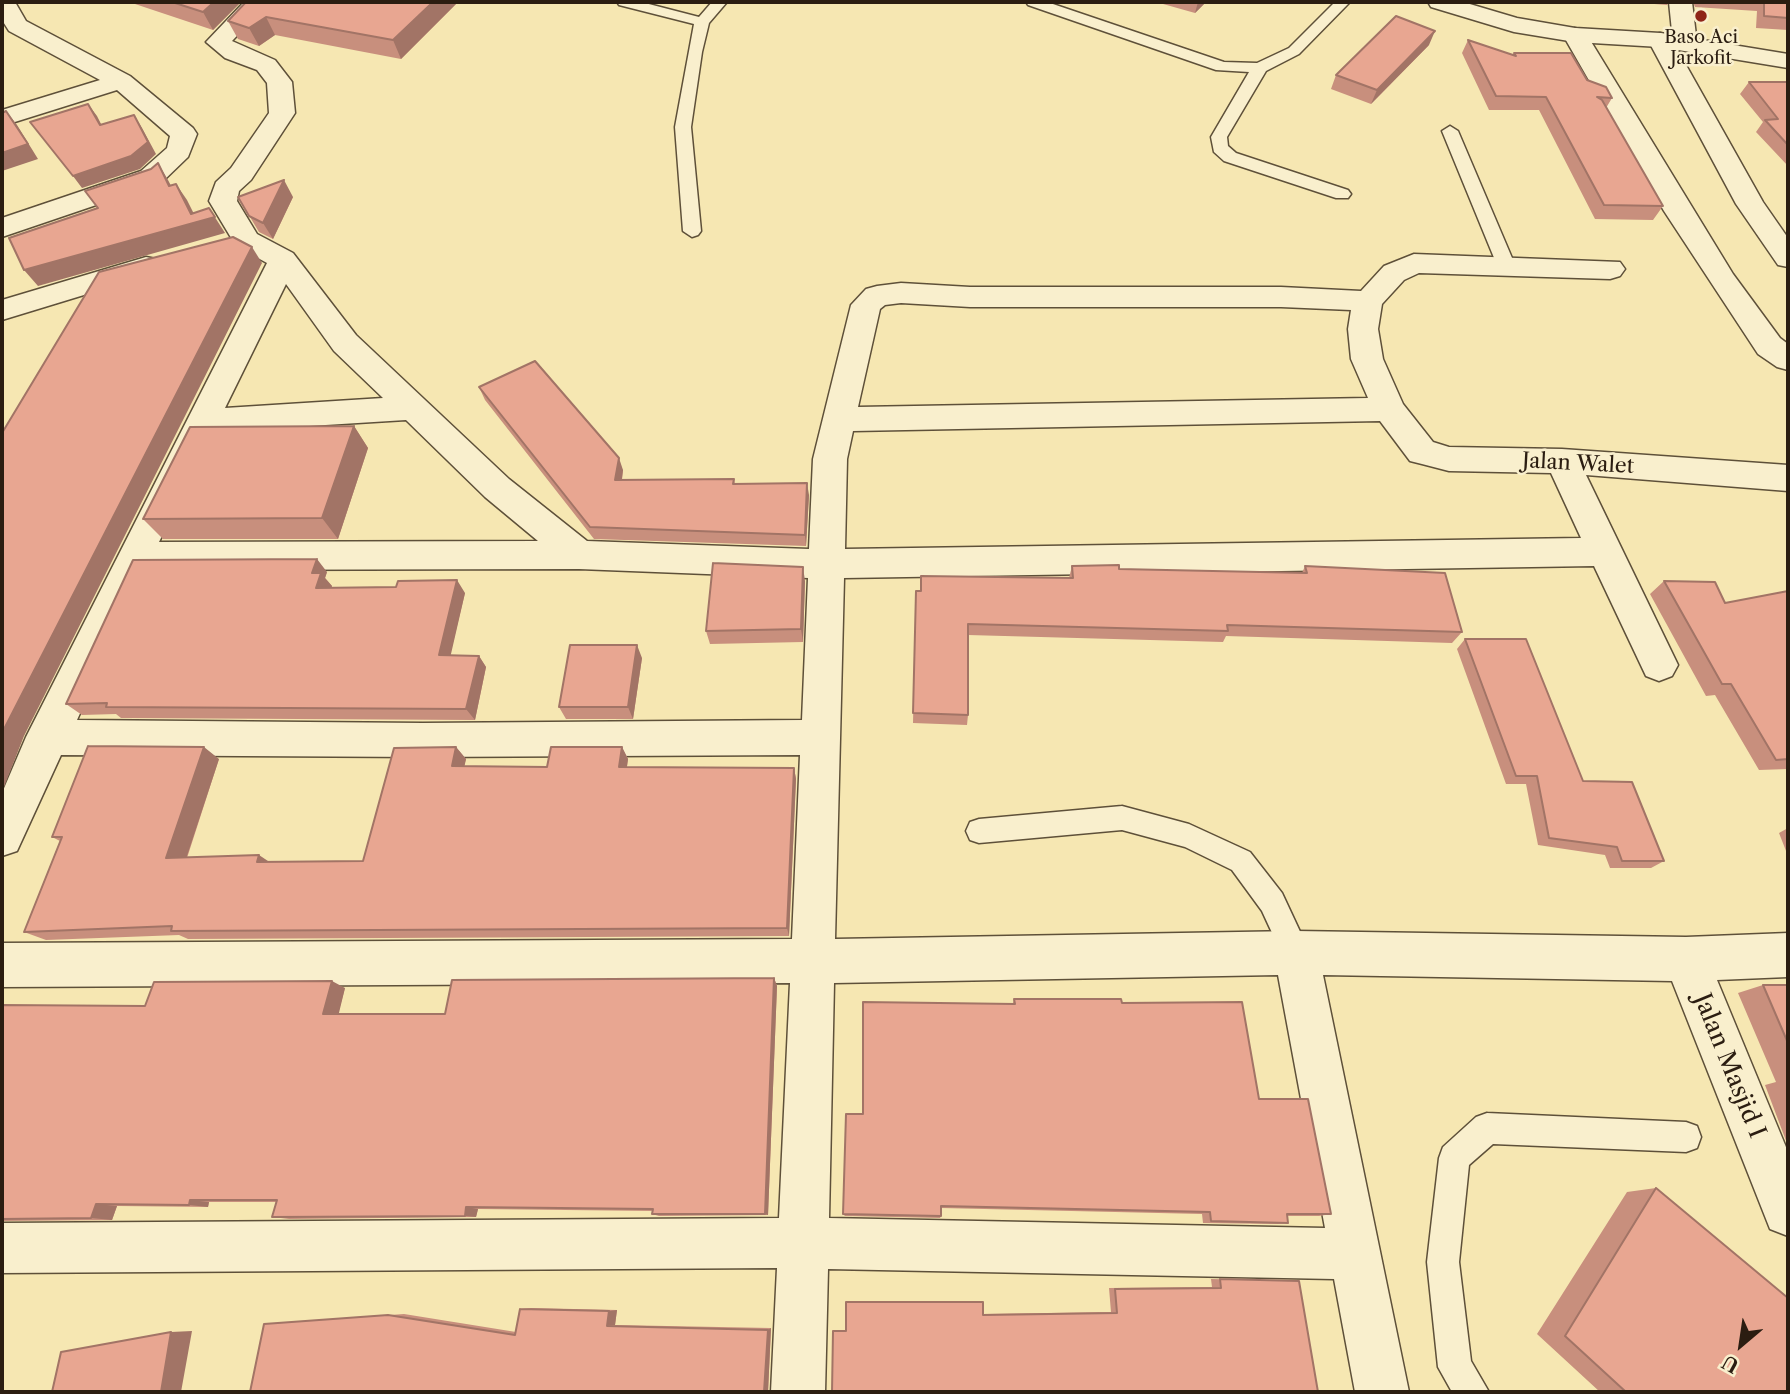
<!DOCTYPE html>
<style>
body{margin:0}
#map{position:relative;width:1790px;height:1394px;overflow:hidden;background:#f6e7b2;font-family:"Libre Caslon Text",serif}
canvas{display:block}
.frame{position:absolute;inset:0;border:4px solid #2b1d11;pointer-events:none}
.north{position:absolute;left:1706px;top:1310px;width:70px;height:70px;-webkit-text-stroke:5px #f9efcd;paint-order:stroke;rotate:209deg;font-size:19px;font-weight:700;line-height:28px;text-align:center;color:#2b1d11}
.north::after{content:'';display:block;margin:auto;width:24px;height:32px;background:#2b1d11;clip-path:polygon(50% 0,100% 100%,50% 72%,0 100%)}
</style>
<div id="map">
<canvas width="1790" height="1394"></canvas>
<div class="frame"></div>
<div class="north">U</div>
</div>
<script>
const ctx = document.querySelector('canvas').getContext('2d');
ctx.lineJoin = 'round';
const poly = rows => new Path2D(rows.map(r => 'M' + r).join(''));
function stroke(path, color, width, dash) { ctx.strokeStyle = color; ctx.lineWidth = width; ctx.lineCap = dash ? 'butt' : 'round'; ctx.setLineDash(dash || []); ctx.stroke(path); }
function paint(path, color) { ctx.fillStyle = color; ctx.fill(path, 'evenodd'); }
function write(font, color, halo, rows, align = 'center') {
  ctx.font = font + ' "Libre Caslon Text",serif'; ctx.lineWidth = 5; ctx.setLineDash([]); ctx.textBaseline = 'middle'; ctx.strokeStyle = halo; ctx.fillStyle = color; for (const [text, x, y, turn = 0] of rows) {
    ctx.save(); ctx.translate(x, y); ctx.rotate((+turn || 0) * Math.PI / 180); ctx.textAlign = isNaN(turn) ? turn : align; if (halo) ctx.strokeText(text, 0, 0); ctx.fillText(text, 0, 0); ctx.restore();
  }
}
const service = poly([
 [617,2,641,2,699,17,712,2,727,2,709,23,702,52,691,127,701,231,698,235,692,237,683,231,675,127,694,24,619,5,617,2],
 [1026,2,1047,2,1224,62,1257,63,1289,48,1335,2,1350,2,1299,54,1266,71,1227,137,1228,146,1236,153,1348,190,1351,194,1348,198,1336,198,1224,161,1214,152,1211,137,1249,72,1216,70,1028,5,1026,2],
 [1450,126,1458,131,1515,265,1513,269,1506,271,1497,265,1442,131,1450,126],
 [1122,806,1189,824,1250,852,1282,893,1310,953,1306,963,1296,967,1286,963,1262,911,1232,870,1185,847,1122,830,979,843,970,840,966,831,970,822,979,819,1122,806],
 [1487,1113,1686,1122,1697,1126,1701,1137,1697,1148,1686,1152,1493,1144,1469,1165,1459,1262,1471,1361,1489,1392,1452,1392,1438,1367,1427,1262,1439,1158,1443,1147,1476,1117,1487,1113]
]);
const minor = poly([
 [2,2,15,2,26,21,130,76,193,128,197,134,188,157,161,183,2,237,2,218,141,171,167,148,170,136,117,90,2,126,2,110,100,80,9,31,2,20,2,2],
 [244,2,269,2,232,41,275,60,292,82,295,113,251,180,239,191,237,201,257,234,293,253,356,335,509,479,587,541,809,549,813,459,851,305,866,289,877,286,901,283,970,287,1281,287,1361,291,1384,266,1414,254,1620,262,1625,269,1620,276,1610,279,1419,273,1404,280,1382,304,1378,329,1383,359,1403,404,1433,442,1449,447,1562,449,1788,465,1788,491,1586,475,1678,665,1672,676,1659,681,1646,676,1594,566,844,578,835,939,1296,931,1686,937,1788,933,1788,977,1717,980,1788,1152,1788,1236,1770,1229,1672,981,1323,975,1409,1392,1355,1392,1334,1279,828,1269,825,1392,771,1392,777,1268,2,1273,2,1223,779,1218,790,983,2,987,2,943,792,939,800,755,423,757,61,755,17,851,2,856,2,793,26,737,267,263,236,246,209,201,216,182,231,168,269,113,267,83,257,70,225,58,206,42,244,2],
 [286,284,334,351,383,398,225,408,286,284],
 [901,303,970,307,1281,307,1351,310,1348,329,1351,359,1368,398,858,407,880,309,885,305,901,303],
 [406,420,485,497,538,541,159,542,213,432,406,420],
 [1380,421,1410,461,1422,464,1449,471,1551,473,1581,538,845,549,847,459,853,431,1380,421],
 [579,569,808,578,802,720,423,723,77,720,145,570,579,569],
 [1278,975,1325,1228,829,1218,834,983,1278,975],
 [1669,2,1692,2,1697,44,1694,49,1677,49,1763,202,1788,238,1788,267,1778,265,1736,204,1648,40,1651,35,1660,33,1669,35,1673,41,1669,2],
 [1575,28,1583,30,1587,35,1733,274,1780,338,1788,344,1788,370,1777,367,1758,354,1664,211,1563,35,1567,30,1575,28],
 [146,257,156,259,161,266,156,273,2,320,2,300,146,257]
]);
const tertiary = poly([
 [1428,2,1463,2,1517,18,1575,28,1660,33,1788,54,1788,68,1660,47,1575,42,1514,32,1431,7,1428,2]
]);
stroke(service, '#5e5039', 3);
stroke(minor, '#5e5039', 3);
stroke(tertiary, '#5e5039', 3);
paint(service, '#f9efcd');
paint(minor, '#f9efcd');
paint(tertiary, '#f9efcd');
paint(poly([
 [129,2,241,2,213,30],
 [246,2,458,2,401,59,275,35,259,46,238,39,228,21],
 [1156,2,1206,2,1195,13],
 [1629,2,1669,2,1667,5],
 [1693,2,1788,2,1788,30,1756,28,1757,11,1695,7],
 [1468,40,1513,55,1514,53,1587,80,1612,98,1606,108,1663,206,1653,220,1595,219,1539,110,1489,110,1462,53],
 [1429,45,1371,104,1331,89,1336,75],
 [1749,82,1788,82,1788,166,1756,132,1763,122,1740,94],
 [238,197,293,197,273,239,259,232],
 [479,387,623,470,622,480,734,479,735,484,809,495,806,546,594,539,485,400],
 [354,426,368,448,338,539,163,539,143,519],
 [1072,566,1119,569,1302,573,1305,566,1462,632,1452,643,1226,636,1223,642,968,635,968,715,967,725,913,723,916,591,1069,578],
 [327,572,325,578,332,586,331,588,465,593,450,655,479,656,486,667,475,720,121,718,116,714,82,715,66,704],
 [805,581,803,642,710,644,706,631],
 [1664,581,1725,603,1788,591,1788,769,1759,770,1715,695,1706,696,1650,594],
 [1465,639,1583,781,1664,861,1651,868,1610,868,1605,855,1538,845,1526,784,1506,784,1457,649],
 [642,658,633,719,566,719,559,707],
 [456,747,466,759,464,766,547,767,622,747,628,759,627,767,794,768,796,779,789,936,188,939,179,935,46,940,24,932,60,841,52,837,219,759,187,858,270,862,363,861],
 [1788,828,1788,856,1779,833],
 [774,978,777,986,768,1215,659,1216,652,1214,653,1211,478,1209,476,1217,289,1219,272,1217,276,1202,209,1202,208,1207,117,1206,112,1220,2,1221,2,1005,145,1006,345,988,338,1014,440,1014],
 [1763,985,1788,985,1788,1146,1765,1085,1776,1082,1738,993],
 [1014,999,1122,1003,1259,1099,1331,1214,1319,1216,1287,1216,1288,1223,1278,1224,1203,1223,1202,1214,941,1208,941,1216,940,1218,845,1216,843,1214,1013,1003],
 [1656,1188,1788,1392,1600,1392,1537,1334,1627,1192],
 [1211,1279,1299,1281,1318,1392,833,1331,835,1330,846,1330,846,1302,848,1301,980,1301,983,1302,983,1314,1111,1312,1109,1288,1212,1287],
 [531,1308,617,1310,615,1325,771,1328,768,1392,771,1392,250,1392,264,1324,404,1314,516,1332,520,1309]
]), '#c88f7d');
paint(poly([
 [214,2,241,2,213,30,203,12],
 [433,2,458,2,401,59,393,40],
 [1198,2,1206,2,1195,13],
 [266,17,275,35,259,46,249,28],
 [1435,31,1429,45,1371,104,1377,90],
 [88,104,97,116,108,138,100,125],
 [6,111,17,125,38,159,2,171,2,153],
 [134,115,142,128,156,154,140,169,82,188,73,176],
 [158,163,168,180,180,203,169,186],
 [284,180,293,197,273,239,263,223],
 [176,184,187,200,198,222,209,208,225,233,38,286,24,270,191,214],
 [252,247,262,263,24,736,2,792,2,733,5,724],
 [354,426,368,448,338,539,322,518],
 [619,458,623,470,620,493,615,480],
 [807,483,809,495,806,546,805,535],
 [317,559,327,572,325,578,332,586,327,601,316,588,312,573],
 [803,567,805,581,803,642,801,629],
 [457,580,465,593,448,667,439,655],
 [637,645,642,658,633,719,628,707],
 [479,656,486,667,475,720,466,709],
 [204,747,219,759,183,868,166,858],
 [456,747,466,759,462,778,452,766],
 [622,747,628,759,625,779,619,767],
 [794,768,796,779,789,936,787,928],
 [259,855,274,865,257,862],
 [774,978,777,986,768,1215,765,1214],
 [332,981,345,988,337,1021,323,1014],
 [190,1200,209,1202,208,1207,189,1205],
 [96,1204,117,1206,112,1220,91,1218],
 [466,1207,478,1209,476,1217,465,1216],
 [617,1310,615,1325,607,1326,609,1311],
 [771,1328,768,1392,764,1392,768,1330],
 [192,1331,181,1392,161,1392,171,1332]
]), '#a27466');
const building = poly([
 [172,2,214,2,203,12,172,2],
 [246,2,433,2,393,40,266,17,249,28,228,21,246,2],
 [1764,2,1788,2,1788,18,1764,16,1764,2],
 [1396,16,1435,31,1377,90,1336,75,1396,16],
 [1468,40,1516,56,1514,53,1571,53,1587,80,1606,87,1612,98,1597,97,1602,100,1663,206,1604,205,1546,97,1496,96,1468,40],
 [1749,82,1788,82,1788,145,1765,120,1778,119,1749,82],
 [88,104,100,125,134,115,148,142,131,156,73,176,30,122,88,104],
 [6,111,28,144,2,153,2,113,6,111],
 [158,163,169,186,176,184,191,214,209,208,215,217,24,270,9,238,98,208,85,191,151,169,158,163],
 [284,180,263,223,249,216,238,197,284,180],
 [233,237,252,247,2,733,2,433,99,272,233,237],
 [535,361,619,458,615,480,734,479,733,484,807,483,805,535,590,527,479,387,535,361],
 [354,426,322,518,143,519,190,427,354,426],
 [317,559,312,573,321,573,316,588,396,587,398,581,457,580,439,655,479,656,466,709,106,707,107,703,66,704,133,560,317,559],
 [713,563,803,567,801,629,706,631,713,563],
 [1119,565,1119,569,1307,573,1305,566,1445,573,1462,632,1227,625,1228,631,968,624,968,715,913,713,916,591,921,591,921,576,1073,578,1072,566,1119,565],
 [1664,581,1715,582,1725,603,1788,591,1788,759,1776,760,1731,684,1722,684,1664,581],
 [1465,639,1526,639,1583,781,1632,782,1664,861,1622,861,1617,847,1549,838,1537,776,1516,776,1465,639],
 [570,645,637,645,628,707,559,707,570,645],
 [88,746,204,747,166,858,259,855,257,862,363,861,394,748,456,747,452,766,547,767,551,747,622,747,619,767,794,768,787,928,171,931,172,926,24,932,62,837,52,837,88,746],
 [774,978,765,1214,652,1214,653,1209,466,1207,465,1216,272,1217,277,1200,190,1200,189,1205,96,1204,91,1218,2,1219,2,1005,145,1006,154,982,332,981,323,1014,445,1014,452,980,774,978],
 [1763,985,1788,985,1788,1043,1763,985],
 [1014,999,1121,999,1122,1003,1242,1002,1259,1099,1308,1099,1331,1214,1287,1214,1288,1223,1211,1221,1210,1212,941,1206,941,1216,843,1214,846,1114,863,1114,863,1002,1015,1004,1014,999],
 [1656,1188,1788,1298,1788,1392,1626,1392,1565,1336,1656,1188],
 [1220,1279,1299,1281,1318,1392,832,1392,833,1331,846,1331,846,1302,983,1302,983,1315,1117,1313,1115,1289,1221,1288,1220,1279],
 [520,1309,609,1311,607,1326,768,1330,764,1392,250,1392,264,1324,388,1315,515,1335,520,1309],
 [171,1332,161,1392,52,1392,61,1352,171,1332]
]);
paint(building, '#e8a691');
stroke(building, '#a27466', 2);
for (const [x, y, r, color] of [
 [1701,16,7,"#8f2418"]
]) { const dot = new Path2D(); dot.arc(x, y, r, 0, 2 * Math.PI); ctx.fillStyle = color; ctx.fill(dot); stroke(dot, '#f9efcd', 2.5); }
write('18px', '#2b1d11', '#f9efcd', [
 ["Baso Aci",1701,38],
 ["Jarkofit",1701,59]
]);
write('21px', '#2b1d11', '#f9efcd', [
 ["Jalan Walet",1578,464,3]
]);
write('24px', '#2b1d11', '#f9efcd', [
 ["Jalan Masjid I",1729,1066,68]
]);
</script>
